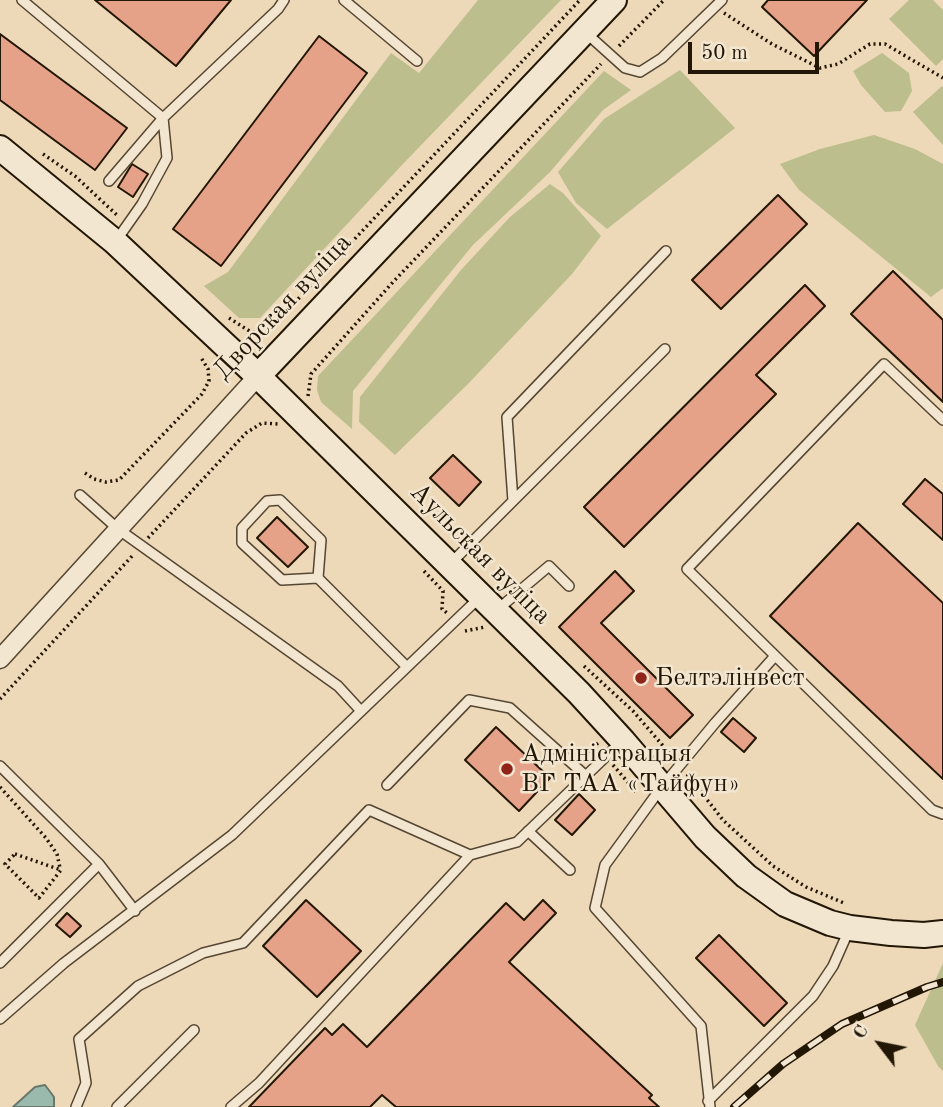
<!DOCTYPE html>
<meta charset="utf-8">
<style>
body{margin:0}
#map{position:relative;width:943px;height:1107px;overflow:hidden;background:#edd8b8;font-family:"Old Standard TT",serif}
canvas{display:block}
.north{position:absolute;left:845px;top:1009px;width:70px;height:70px;-webkit-text-stroke:5px #f3e6d1;paint-order:stroke;rotate:302deg;font-size:19px;font-weight:700;line-height:28px;text-align:center;color:#221605}
.north::after{content:'';display:block;margin:auto;width:24px;height:32px;background:#221605;clip-path:polygon(50% 0,100% 100%,50% 72%,0 100%)}
.scale{position:absolute;left:688px;top:42px;width:131px;height:32px;box-sizing:border-box;border:4px solid #221605;border-top:0;padding-left:9px;font-size:21px;line-height:24px;white-space:nowrap;color:#221605;-webkit-text-stroke:5px #f3e6d1;paint-order:stroke}
</style>
<div id="map">
<canvas width="943" height="1107"></canvas>
<div class="north">С</div>
<div class="scale">50 m</div>
</div>
<script>
const ctx = document.querySelector('canvas').getContext('2d');
ctx.lineJoin = 'round';
function paint(path, color) { ctx.fillStyle = color; ctx.fill(path, 'evenodd'); }
const poly = rows => new Path2D(rows.map(r => 'M' + r).join(''));
function stroke(path, color, width, dash) { ctx.strokeStyle = color; ctx.lineWidth = width; ctx.lineCap = dash ? 'butt' : 'round'; ctx.setLineDash(dash || []); ctx.stroke(path); }
function write(font, color, halo, rows, align = 'center') {
  ctx.font = font + ' "Old Standard TT",serif'; ctx.lineWidth = 5; ctx.setLineDash([]); ctx.textBaseline = 'middle'; ctx.strokeStyle = halo; ctx.fillStyle = color; for (const [text, x, y, turn = 0] of rows) {
    ctx.save(); ctx.translate(x, y); ctx.rotate((+turn || 0) * Math.PI / 180); ctx.textAlign = isNaN(turn) ? turn : align; if (halo) ctx.strokeText(text, 0, 0); ctx.fillText(text, 0, 0); ctx.restore();
  }
}
paint(poly([
 [478,0,561,0,401,166,260,318,239,318,204,286,228,272,391,53,419,73],
 [909,0,933,0,943,10,943,59,936,66,889,19],
 [882,53,909,73,912,91,901,111,885,112,861,85,853,71],
 [680,70,735,128,607,229,576,203,558,172,604,119],
 [604,71,631,90,603,110,550,172,473,245,353,391,352,429,321,402,317,390,318,376],
 [942,86,943,88,943,145,913,112],
 [874,135,915,149,943,164,943,288,931,297,799,190,780,164,820,149],
 [550,184,563,193,601,236,572,274,468,384,395,455,359,422,360,397,461,270,510,217],
 [943,963,943,1071,938,1066,915,1025]
]), '#bcbe8d');
const water = poly([
 [45,1085,54,1097,54,1107,13,1107,35,1087,45,1085]
]);
paint(water, '#99baad');
stroke(water, '#69786a', 2);
const building = poly([
 [95,0,231,0,176,66,95,0],
 [768,0,867,0,814,56,762,7,768,0],
 [0,34,127,128,95,170,0,100,0,34],
 [319,36,367,73,221,266,173,229,319,36],
 [132,164,148,174,133,197,118,187,132,164],
 [778,195,807,224,721,309,692,280,778,195],
 [893,271,943,320,943,402,851,314,893,271],
 [805,285,825,306,756,375,776,394,624,547,584,507,805,285],
 [453,455,481,482,459,506,430,478,453,455],
 [925,479,943,494,943,540,903,504,925,479],
 [277,517,308,547,288,567,257,538,277,517],
 [858,523,943,603,943,779,770,616,858,523],
 [615,571,634,591,601,623,693,715,670,738,559,627,615,571],
 [733,718,756,738,744,752,721,732,733,718],
 [496,727,550,778,519,811,465,760,496,727],
 [579,794,595,810,572,835,555,820,579,794],
 [306,900,361,951,317,997,263,946,306,900],
 [543,900,556,913,509,962,652,1095,649,1098,659,1107,396,1107,382,1095,370,1107,249,1107,325,1028,332,1035,343,1024,367,1047,506,903,524,920,543,900],
 [67,913,81,926,70,937,56,925,67,913],
 [719,935,787,1003,764,1026,696,958,719,935]
]);
paint(building, '#e6a288');
stroke(building, '#221605', 2);
const lane = poly([
 [22,0,163,118,278,9,284,0],
 [344,0,417,61],
 [585,32,625,68,640,72,662,58,722,0],
 [109,181,163,118],
 [116,241,142,204,167,158,163,118],
 [943,420,884,364,687,569,932,810,943,814],
 [80,495,118,529,338,686,361,711],
 [513,501,507,417,666,251],
 [450,564,665,349],
 [318,578,321,540,280,500,267,501,242,528,242,543,282,580,318,578,406,666],
 [497,610,549,566,569,586],
 [0,766,99,864,135,911],
 [387,785,469,700,510,708,586,776],
 [528,831,570,870],
 [0,963,99,864],
 [0,1019,64,963,232,835,479,598],
 [708,1101,813,996,833,966,849,930],
 [76,1107,86,1083,79,1039,138,986,203,953,243,943,369,810,470,855],
 [117,1107,194,1030],
 [231,1107,259,1083,470,855,517,842,621,742],
 [710,1107,701,1026,595,908,605,865,661,788,715,723,775,656]
]);
const street = poly([
 [0,659,258,376]
]);
const secondary = poly([
 [0,148,115,242,258,376,579,693,623,741,705,837,746,876,785,904,830,923,850,928,891,933,924,935,943,933],
 [258,376,614,0]
]);
stroke(lane, '#554632', 12);
stroke(street, '#554632', 21);
stroke(secondary, '#221605', 28);
stroke(poly([
 [724,13,772,44,820,68,838,64,870,44,885,44,943,78],
 [619,46,664,0],
 [43,154,75,176,118,216],
 [229,318,251,332,266,333,580,0],
 [308,396,311,374,393,282,601,64],
 [85,473,94,479,106,482,119,480,202,394,209,381,208,369,200,356],
 [148,538,246,433,262,423,278,424],
 [424,571,443,591,442,609,447,613],
 [465,631,485,627],
 [584,666,633,711,671,755],
 [0,699,134,554],
 [578,754,587,753,598,743],
 [613,765,638,794],
 [687,774,723,820,773,866,806,887,844,903],
 [0,787,46,838,57,854,60,868],
 [15,854,61,870,39,898,5,864,15,854]
]), '#221605', 3.5, [2, 3.5]);
stroke(lane, '#f3e6d1', 9);
stroke(street, '#f3e6d1', 18);
stroke(secondary, '#f3e6d1', 24);
const rail = poly([
 [734,1107,783,1064,842,1024,927,987,943,982]
]);
stroke(rail, '#221605', 8);
stroke(rail, '#f3e6d1', 5, [16]);
for (const [x, y, r, color] of [
 [641,678,7,"#8f2418"],
 [507,769,7,"#8f2418"]
]) { const dot = new Path2D(); dot.arc(x, y, r, 0, 2 * Math.PI); ctx.fillStyle = color; ctx.fill(dot); stroke(dot, '#f3e6d1', 2.5); }
write('26px', '#221605', '#f3e6d1', [
 ["Дворская вуліца",283,307,-47],
 ["Аульская вуліца",480,554,45]
]);
write('26px', '#221605', '#f3e6d1', [
 ["Белтэлінвест",655,678],
 ["Адміністрацыя",521,754],
 ["ВГ ТАА «Тайфун»",521,784]
], 'left');
</script>
